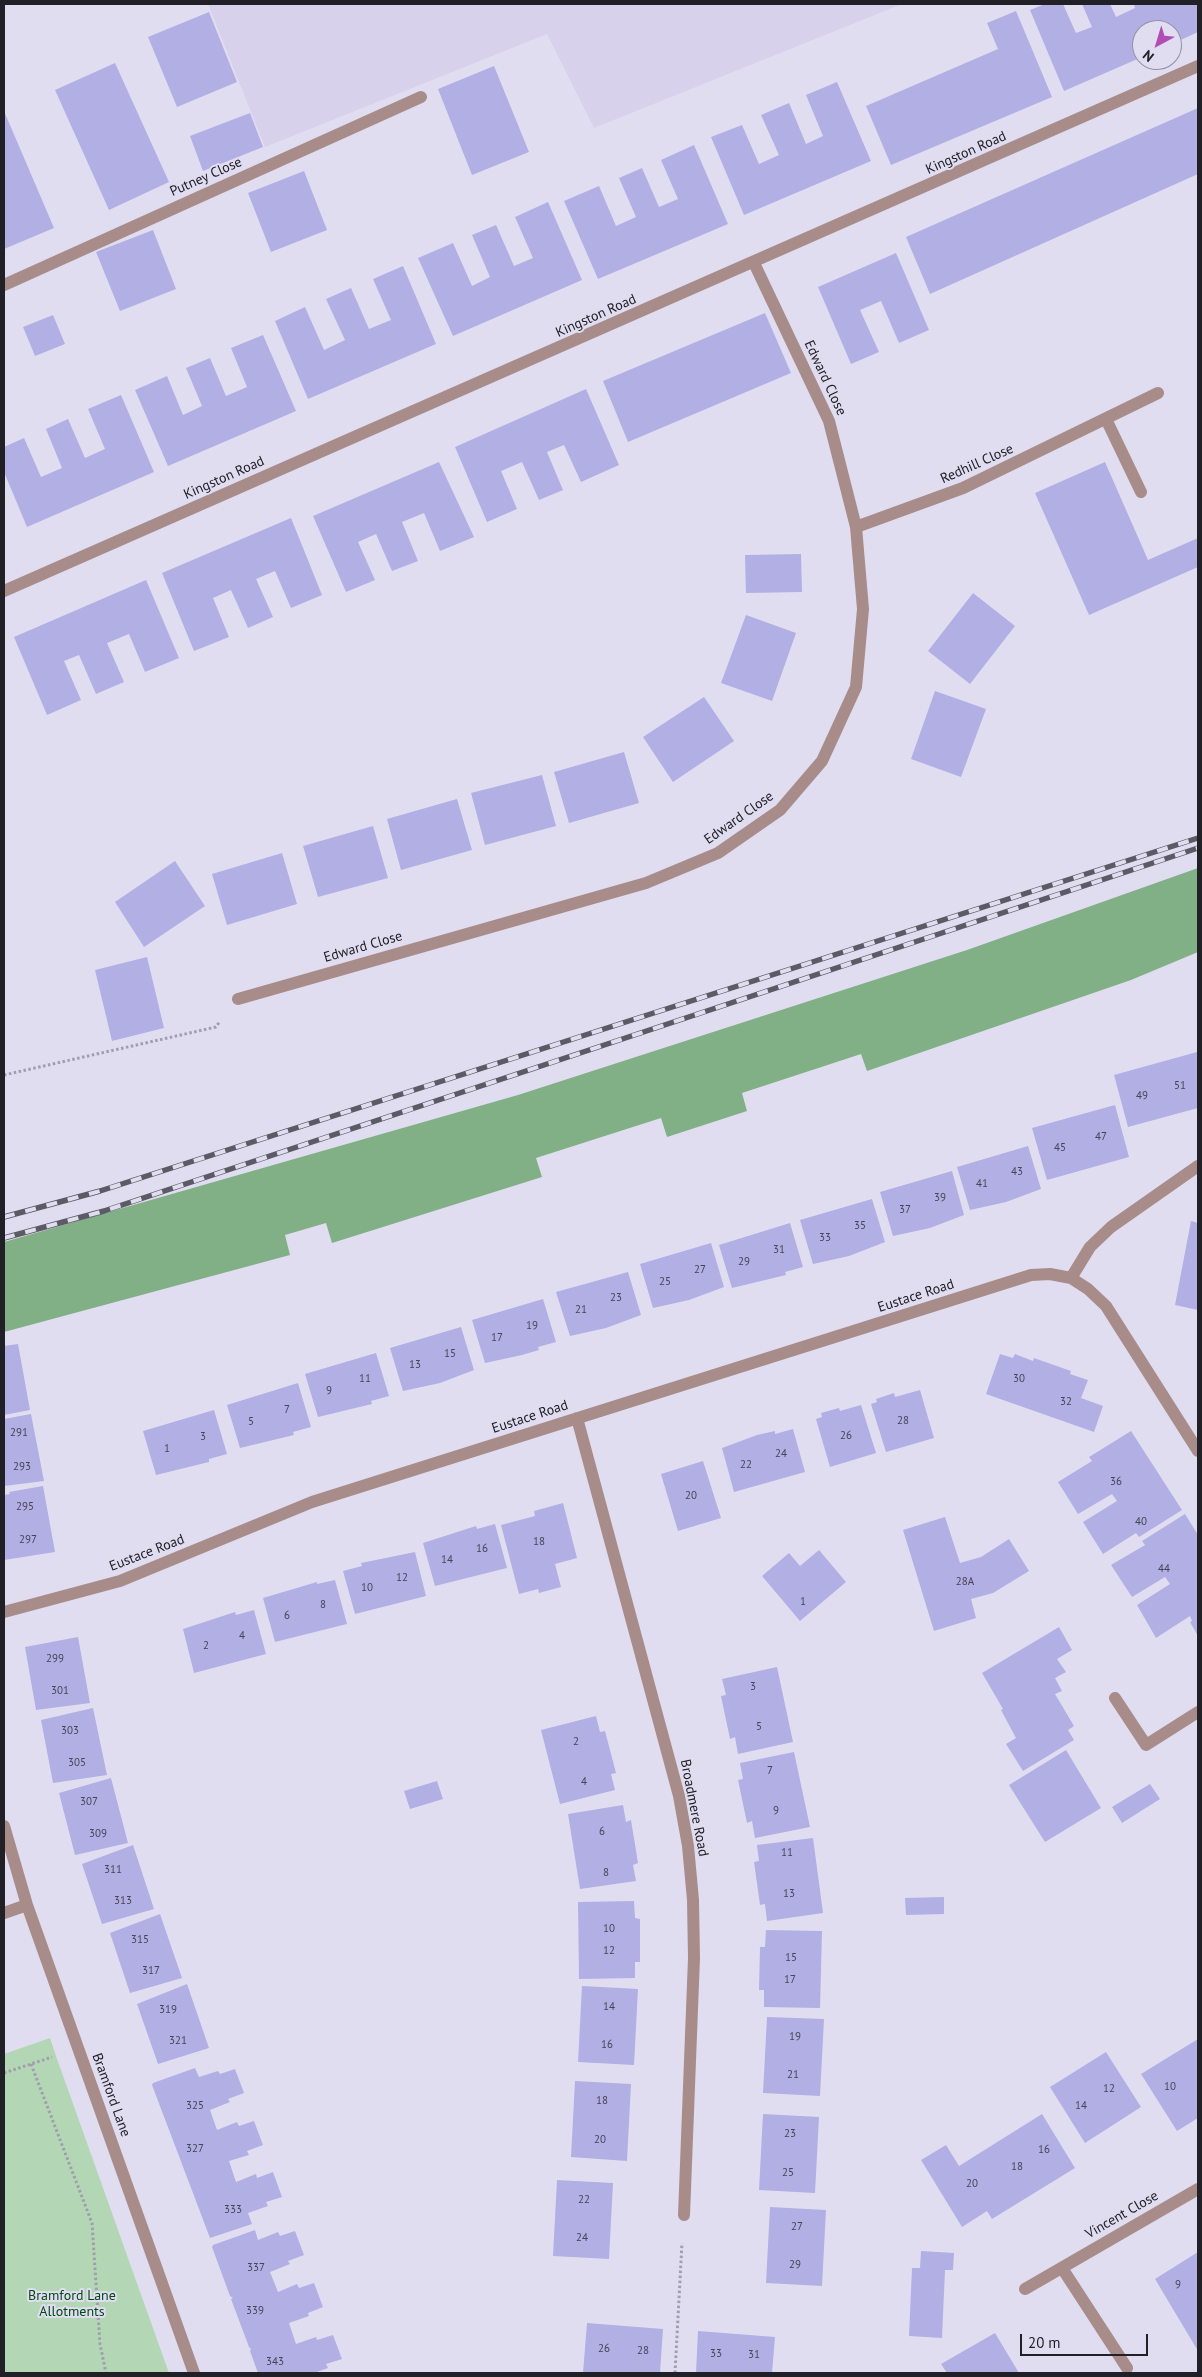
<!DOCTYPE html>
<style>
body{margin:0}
#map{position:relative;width:1202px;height:2377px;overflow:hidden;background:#e1ddf1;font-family:"PT Sans",sans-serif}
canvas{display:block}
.frame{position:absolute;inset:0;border:5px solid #212027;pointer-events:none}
.north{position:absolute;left:1132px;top:20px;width:50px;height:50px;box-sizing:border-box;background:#e1ddf1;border:1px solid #9491a0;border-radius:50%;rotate:219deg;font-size:14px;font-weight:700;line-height:20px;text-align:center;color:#212027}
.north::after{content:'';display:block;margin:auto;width:18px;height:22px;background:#b14db3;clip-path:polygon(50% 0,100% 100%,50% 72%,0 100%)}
.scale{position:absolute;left:1020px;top:2334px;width:128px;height:22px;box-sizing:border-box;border:2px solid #212027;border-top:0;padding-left:6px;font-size:15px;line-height:18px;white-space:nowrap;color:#212027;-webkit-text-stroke:4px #e1ddf1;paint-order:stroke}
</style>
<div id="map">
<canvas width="1202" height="2377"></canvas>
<div class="frame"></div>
<div class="north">N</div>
<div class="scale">20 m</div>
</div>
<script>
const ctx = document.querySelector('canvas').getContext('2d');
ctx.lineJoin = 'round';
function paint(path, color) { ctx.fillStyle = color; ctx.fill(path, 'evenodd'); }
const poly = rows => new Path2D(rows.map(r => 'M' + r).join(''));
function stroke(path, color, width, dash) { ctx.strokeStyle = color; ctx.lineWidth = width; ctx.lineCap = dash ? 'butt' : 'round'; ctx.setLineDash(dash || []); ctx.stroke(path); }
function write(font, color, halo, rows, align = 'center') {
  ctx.font = font + ' "PT Sans",sans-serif'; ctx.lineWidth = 4; ctx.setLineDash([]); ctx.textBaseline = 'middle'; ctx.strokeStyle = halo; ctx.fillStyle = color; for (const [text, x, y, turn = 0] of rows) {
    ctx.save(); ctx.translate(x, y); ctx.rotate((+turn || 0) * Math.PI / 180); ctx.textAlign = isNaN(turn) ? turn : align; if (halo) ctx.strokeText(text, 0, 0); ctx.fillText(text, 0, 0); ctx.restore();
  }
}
paint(poly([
 [208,4,902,4,594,128,547,34,265,147]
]), '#d7d1ec');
paint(poly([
 [50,2038,56,2056,169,2373,4,2373,4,2054]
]), '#b3d7b5');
paint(poly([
 [1198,868,1198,952,1131,980,867,1071,861,1054,742,1093,747,1111,667,1137,661,1118,536,1158,542,1177,332,1243,326,1223,285,1235,290,1255,4,1332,4,1242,518,1095,967,950]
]), '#81af86');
paint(poly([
 [1045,4,1063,4,1076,33,1092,27,1082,4,1110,4,1116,17,1135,8,1134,4,1198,4,1198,32,1172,44,1172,30,1142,30,1142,57,1064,91,1030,10],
 [1016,11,1052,97,891,165,866,106,998,49,987,23],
 [209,12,237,82,177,107,148,37],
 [115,63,169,182,109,210,55,90],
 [494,66,529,152,472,175,438,89],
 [837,82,871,161,744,215,711,137,742,125,759,164,779,155,761,115,789,103,806,144,823,136,806,95],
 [1198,108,1198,174,930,294,906,237],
 [4,111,54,228,4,249],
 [250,113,263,147,203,171,190,136],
 [694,145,728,224,598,279,564,201,599,186,616,226,636,217,619,178,642,168,659,207,678,199,661,160],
 [304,171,327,230,271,252,248,193],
 [548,202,582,280,453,336,418,258,453,243,472,286,490,277,472,235,496,225,514,266,533,258,515,217],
 [153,230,176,289,120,311,96,252],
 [896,253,929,330,899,343,881,301,860,310,879,352,851,364,818,287],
 [403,266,436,344,308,399,275,321,305,307,324,350,345,340,326,299,351,288,369,329,391,320,373,279],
 [765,313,791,373,628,442,603,381],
 [53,315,65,344,35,356,23,327],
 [263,335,296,411,168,466,135,390,167,376,183,415,202,406,186,368,210,358,226,396,247,387,231,348],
 [586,389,619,465,581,482,564,445,547,452,563,490,539,500,522,462,501,471,517,509,487,522,455,447],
 [121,395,154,472,27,527,4,472,4,447,24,438,41,477,62,468,46,429,68,419,85,458,105,449,88,409],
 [439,462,474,537,440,551,424,513,402,522,418,561,392,571,376,534,358,542,375,580,346,592,313,516],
 [1105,462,1148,560,1198,538,1198,567,1089,615,1035,493],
 [291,518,322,595,291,608,275,571,256,579,273,617,248,628,231,590,213,598,229,637,194,651,162,573],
 [801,554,802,592,746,593,745,555],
 [146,580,179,658,145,672,129,634,107,643,124,682,96,694,79,655,64,661,81,700,47,715,14,637],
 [973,593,1015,626,970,684,928,651],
 [746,615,796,633,772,701,721,683],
 [935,691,986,709,961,777,911,759],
 [704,697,734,741,673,782,643,737],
 [624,752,639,803,569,823,554,772],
 [542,775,556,826,485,845,471,793],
 [457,799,472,850,401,870,387,819],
 [373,826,388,878,318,897,303,846],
 [282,853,297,904,227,925,212,874],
 [175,861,205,906,144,947,115,902],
 [147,957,164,1028,112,1041,95,970],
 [1197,1052,1198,1108,1128,1127,1114,1075],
 [1115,1105,1129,1157,1047,1180,1032,1128],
 [1028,1146,1041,1189,1006,1202,970,1210,957,1167],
 [952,1171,964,1215,930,1228,893,1236,880,1192],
 [872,1199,885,1242,849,1256,813,1264,800,1220],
 [1191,1221,1198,1223,1198,1310,1175,1305],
 [790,1223,803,1267,785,1272,786,1275,732,1288,719,1245],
 [711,1243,724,1287,689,1300,653,1308,640,1264],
 [628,1272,641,1315,606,1328,570,1336,556,1292],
 [543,1299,556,1342,538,1347,539,1350,522,1355,485,1363,472,1320],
 [461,1327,474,1370,440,1383,403,1391,390,1348],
 [18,1344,30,1410,4,1415,4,1346],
 [376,1353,389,1396,371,1401,372,1404,318,1417,305,1374],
 [1000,1354,1013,1358,1015,1354,1033,1361,1034,1358,1071,1371,1070,1374,1088,1380,1081,1398,1103,1406,1094,1432,986,1394],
 [298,1383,311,1427,293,1432,294,1435,240,1448,227,1405],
 [920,1390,934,1438,886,1452,871,1404,877,1402,876,1399,894,1393,895,1397],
 [861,1405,876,1453,830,1467,816,1419,822,1417,821,1413,839,1408,840,1411],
 [214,1410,227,1454,209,1459,209,1462,156,1475,143,1431],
 [31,1414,44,1481,4,1486,4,1419],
 [793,1429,805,1472,734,1492,722,1448,757,1435,775,1431,775,1434],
 [1131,1431,1182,1510,1139,1537,1136,1533,1103,1554,1083,1522,1117,1501,1112,1494,1078,1514,1058,1482,1092,1461,1089,1457],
 [703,1461,721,1518,678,1531,661,1474],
 [43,1486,55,1552,4,1560,4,1495,10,1494,9,1492],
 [563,1503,577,1558,555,1564,561,1587,539,1593,538,1589,519,1594,501,1525,535,1516,534,1511],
 [1185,1514,1198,1535,1198,1636,1190,1622,1192,1621,1190,1616,1156,1638,1137,1605,1170,1584,1165,1577,1132,1597,1111,1565,1145,1545,1142,1541],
 [945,1517,960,1563,981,1557,1009,1539,1029,1571,993,1593,971,1599,976,1618,934,1631,903,1530],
 [495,1524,507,1568,435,1586,423,1543,476,1526,477,1529],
 [819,1550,846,1582,800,1621,762,1576,789,1553,800,1566],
 [415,1552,426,1596,355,1614,343,1571,362,1566,361,1563],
 [335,1580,347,1624,275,1642,263,1598,317,1582,317,1584],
 [254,1610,266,1654,194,1673,183,1629,235,1612,236,1615],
 [1059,1627,1072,1650,1057,1659,1066,1672,1055,1678,1062,1691,1055,1694,1074,1726,1068,1730,1074,1740,1023,1771,1006,1744,1016,1738,1001,1710,1003,1709,982,1673],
 [78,1637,90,1703,36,1710,25,1647],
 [777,1667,793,1742,738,1754,735,1737,730,1739,721,1696,726,1695,722,1679],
 [93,1708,107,1775,53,1783,41,1720],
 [596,1716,600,1732,605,1731,616,1773,611,1774,615,1790,560,1804,541,1730],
 [1066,1750,1101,1808,1045,1842,1009,1785],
 [794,1752,810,1827,755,1838,752,1821,747,1823,738,1780,743,1779,740,1763],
 [111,1778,128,1843,75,1855,59,1793],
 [437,1781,443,1799,410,1809,404,1791],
 [1150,1784,1160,1799,1122,1823,1112,1807],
 [623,1805,626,1822,631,1820,638,1863,633,1865,636,1881,580,1889,568,1814],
 [813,1838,823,1913,767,1921,765,1904,760,1905,754,1862,759,1861,757,1845],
 [133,1845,154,1909,102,1924,82,1864],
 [944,1897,944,1914,906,1915,905,1898],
 [634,1901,635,1918,640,1919,640,1962,635,1962,635,1978,579,1979,578,1902],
 [160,1914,182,1978,130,1993,110,1933],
 [766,1930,822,1931,820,2008,764,2007,764,1990,759,1990,760,1947,765,1947],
 [187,1984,209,2048,158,2064,137,2004],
 [582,1986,638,1989,634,2065,578,2062],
 [767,2017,824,2019,820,2096,763,2093],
 [1198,2039,1198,2118,1177,2131,1141,2074],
 [1106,2052,1141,2107,1085,2143,1050,2087],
 [195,2068,199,2077,218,2071,220,2074,235,2069,244,2093,228,2099,230,2102,210,2110,217,2130,237,2122,239,2126,254,2121,263,2145,247,2151,249,2155,229,2161,236,2182,256,2174,257,2178,273,2172,282,2197,266,2202,268,2206,248,2213,252,2224,210,2238,152,2085,153,2083],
 [575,2081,631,2084,627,2161,571,2157],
 [763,2114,819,2117,815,2193,759,2190],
 [1042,2114,1075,2168,992,2219,987,2211,962,2227,921,2160,946,2145,959,2166],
 [557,2180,613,2183,609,2259,553,2256],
 [770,2207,826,2210,822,2286,766,2283],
 [255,2230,258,2240,278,2232,280,2236,295,2231,304,2255,288,2261,290,2264,270,2272,278,2292,297,2284,299,2288,314,2283,323,2307,308,2313,309,2316,289,2323,296,2344,316,2337,317,2340,333,2335,342,2359,326,2364,328,2368,314,2373,258,2373,250,2351,251,2349,249,2347,231,2299,233,2298,230,2296,212,2247,213,2245],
 [921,2251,954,2253,953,2270,945,2270,942,2338,909,2336,912,2268,920,2268],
 [1198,2252,1198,2351,1155,2279],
 [587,2323,663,2329,660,2373,583,2373],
 [698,2331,775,2337,772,2373,696,2373],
 [995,2333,1019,2373,947,2373,941,2364]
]), '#b1afe4');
stroke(poly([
 [4,1075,216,1027,220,1021],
 [31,2064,92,2223,100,2344,106,2373],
 [4,2073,52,2057],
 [675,2373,682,2243]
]), '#a09dac', 3, [2.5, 2.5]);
stroke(poly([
 [4,285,421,97],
 [1106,419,1141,492],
 [856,527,963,488,1158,393],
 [4,591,1198,66],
 [238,999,646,883,718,853,780,810,822,761,856,687,863,609,856,527,829,421,754,263],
 [1071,1278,1088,1289,1106,1306,1198,1451],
 [577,1418,679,1796,688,1846,693,1900,694,1958,684,2215],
 [4,1612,120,1581,312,1502,1031,1275,1050,1274,1071,1278,1090,1247,1111,1227,1198,1166],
 [1115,1698,1146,1745,1198,1712],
 [4,1826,27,1905,194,2373],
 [4,1913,27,1905],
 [1062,2268,1127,2368],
 [1025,2289,1198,2189]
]), '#a88c8a', 12);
const rail = poly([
 [4,1217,100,1191,1198,838],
 [4,1238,104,1211,1198,848]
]);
stroke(rail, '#5c5a65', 5.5);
stroke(rail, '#e1ddf1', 4, [11]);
write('11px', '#454456', null, [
 ["51",1180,1086],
 ["49",1142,1096],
 ["47",1101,1137],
 ["45",1060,1148],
 ["43",1017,1172],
 ["41",982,1184],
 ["39",940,1198],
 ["37",905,1210],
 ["35",860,1226],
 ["33",825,1238],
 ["31",779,1250],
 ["29",744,1262],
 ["27",700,1270],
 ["25",665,1282],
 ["23",616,1298],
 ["21",581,1310],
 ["19",532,1326],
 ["17",497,1338],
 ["15",450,1354],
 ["13",415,1365],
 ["11",365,1379],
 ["30",1019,1379],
 ["9",329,1391],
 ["32",1066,1402],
 ["7",287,1410],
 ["28",903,1421],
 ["5",251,1422],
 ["291",19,1433],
 ["26",846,1436],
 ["3",203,1437],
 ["1",167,1449],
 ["24",781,1454],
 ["22",746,1465],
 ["293",22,1467],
 ["36",1116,1482],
 ["20",691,1496],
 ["295",25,1507],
 ["40",1141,1522],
 ["297",28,1540],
 ["18",539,1542],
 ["16",482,1549],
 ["14",447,1560],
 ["44",1164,1569],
 ["12",402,1578],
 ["28A",965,1582],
 ["10",367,1588],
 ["1",803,1602],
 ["8",323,1605],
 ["6",287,1616],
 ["4",242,1636],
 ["2",206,1646],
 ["299",55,1659],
 ["3",753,1687],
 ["301",60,1691],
 ["5",759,1727],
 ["303",70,1731],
 ["2",576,1742],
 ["305",77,1763],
 ["7",770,1771],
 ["4",584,1782],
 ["307",89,1802],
 ["9",776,1811],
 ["6",602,1832],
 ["309",98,1834],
 ["11",787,1853],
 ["311",113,1870],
 ["8",606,1873],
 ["13",789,1894],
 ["313",123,1901],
 ["10",609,1929],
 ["315",140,1940],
 ["12",609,1951],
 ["15",791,1958],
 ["317",151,1971],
 ["17",790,1980],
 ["14",609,2007],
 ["319",168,2010],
 ["19",795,2037],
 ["321",178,2041],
 ["16",607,2045],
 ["21",793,2075],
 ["10",1170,2087],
 ["12",1109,2089],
 ["18",602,2101],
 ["325",195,2106],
 ["14",1081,2106],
 ["23",790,2134],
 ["20",600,2140],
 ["327",195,2149],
 ["16",1044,2150],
 ["18",1017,2167],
 ["25",788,2173],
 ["20",972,2184],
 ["22",584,2200],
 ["333",233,2210],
 ["27",797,2227],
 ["24",582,2238],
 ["29",795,2265],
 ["337",256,2268],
 ["9",1178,2285],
 ["339",255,2311],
 ["26",604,2349],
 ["28",643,2351],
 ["33",716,2354],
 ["31",754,2355],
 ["343",275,2362]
]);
write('14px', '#212027', '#e1ddf1', [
 ["Kingston Road",966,153,-24],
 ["Putney Close",206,177,-24],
 ["Kingston Road",596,316,-24],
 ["Edward Close",825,378,65],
 ["Redhill Close",977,464,-24],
 ["Kingston Road",224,478,-24],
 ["Edward Close",739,818,-35],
 ["Edward Close",363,947,-16],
 ["Eustace Road",916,1296,-18],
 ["Eustace Road",530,1417,-18],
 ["Eustace Road",147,1553,-21],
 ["Broadmere Road",694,1808,79],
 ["Bramford Lane",111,2095,70],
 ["Vincent Close",1122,2215,-30]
]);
write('14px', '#004915', '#e1ddf1', [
 ["Bramford Lane",72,2296],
 ["Allotments",72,2312]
]);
</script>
